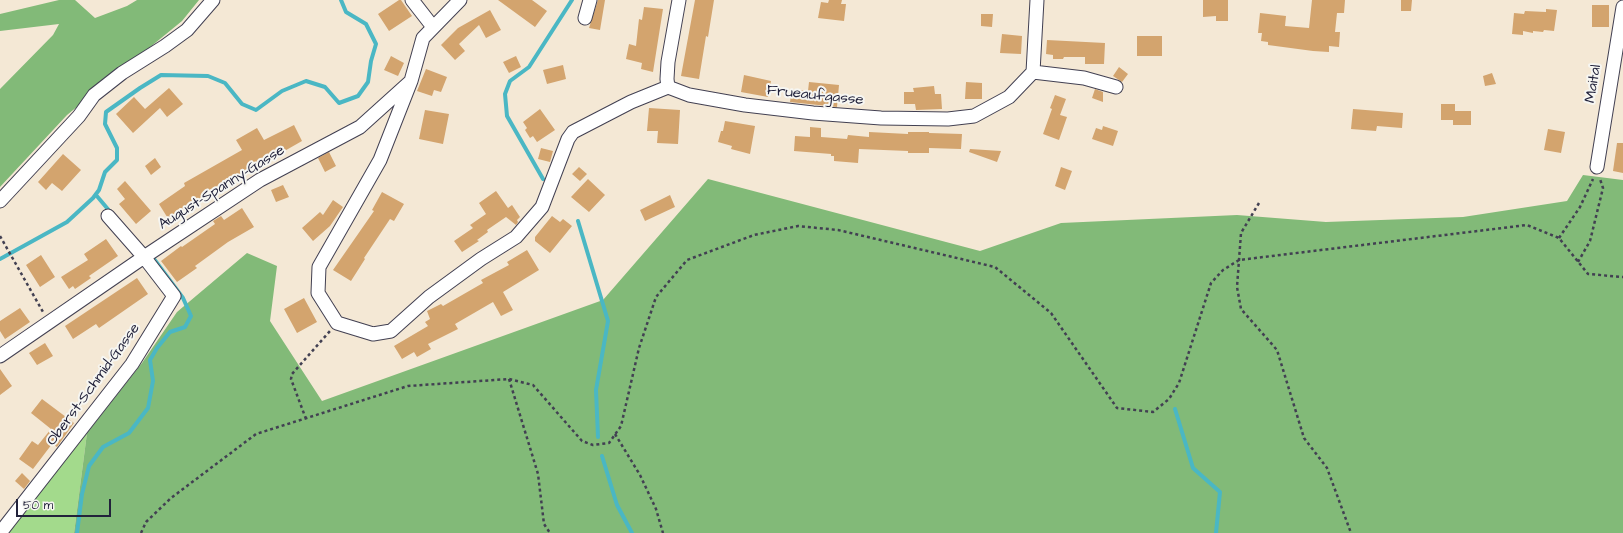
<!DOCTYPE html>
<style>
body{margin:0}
#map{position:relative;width:1623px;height:533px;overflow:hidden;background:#f4e8d5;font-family:"Architects Daughter",sans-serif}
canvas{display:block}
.scale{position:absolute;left:16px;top:499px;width:95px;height:18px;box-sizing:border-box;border:2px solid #22223b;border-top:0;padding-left:5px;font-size:12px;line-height:14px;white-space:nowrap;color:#22223b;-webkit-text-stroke:3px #f6f6f2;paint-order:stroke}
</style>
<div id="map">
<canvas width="1623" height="533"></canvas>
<div class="scale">50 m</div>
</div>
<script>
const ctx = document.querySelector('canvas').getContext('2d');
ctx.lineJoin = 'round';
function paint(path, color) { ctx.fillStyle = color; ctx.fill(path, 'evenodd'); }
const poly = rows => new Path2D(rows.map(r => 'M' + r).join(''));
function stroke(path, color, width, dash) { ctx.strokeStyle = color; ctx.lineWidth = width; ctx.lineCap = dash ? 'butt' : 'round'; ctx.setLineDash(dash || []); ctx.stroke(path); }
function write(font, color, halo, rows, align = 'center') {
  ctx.font = font + ' "Architects Daughter",sans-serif'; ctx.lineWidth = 4; ctx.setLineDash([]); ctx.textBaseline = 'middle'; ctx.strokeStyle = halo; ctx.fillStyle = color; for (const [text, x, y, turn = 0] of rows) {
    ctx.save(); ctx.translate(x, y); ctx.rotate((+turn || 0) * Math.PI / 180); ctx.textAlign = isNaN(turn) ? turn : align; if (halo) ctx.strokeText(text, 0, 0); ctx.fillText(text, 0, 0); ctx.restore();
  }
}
paint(poly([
 [87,433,74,533,4,533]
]), '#a3da8c');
paint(poly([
 [59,0,75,0,95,18,127,6,137,0,199,0,182,21,67,115,0,187,0,89,53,35,59,24,0,31,0,14],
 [1583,175,1623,180,1623,533,74,533,87,433,142,363,177,312,247,253,277,266,270,321,322,401,603,300,708,179,980,251,1061,223,1237,215,1326,222,1463,217,1567,201]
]), '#82ba78');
stroke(poly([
 [543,179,507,116,505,94,510,81,529,67,572,0],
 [96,195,112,214],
 [578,221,608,321,596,390,598,437],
 [0,259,67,222,93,198,99,190,105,172,117,160,117,148,105,124,106,112,140,88,161,75,208,76,225,83,242,104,256,110,282,91,306,81,325,87,339,103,358,96,368,82,371,61,376,44,366,24,346,12,341,0],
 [1175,409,1193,468,1220,492,1216,533],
 [602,456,617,505,632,533],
 [77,533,82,494,89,466,103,447,129,433,148,408,153,381,150,360,157,348,170,332,185,327,191,316,183,298,154,259]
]), '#4ab7c4', 4);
paint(poly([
 [399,0,401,0,412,16,389,31,378,14],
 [498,0,532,0,547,11,535,27],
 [598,0,605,0,600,30,589,28],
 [695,0,714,0,708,37,706,36,699,79,681,76],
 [829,0,842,0,841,4,846,4,844,21,818,18,821,2,828,3],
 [1203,0,1228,0,1228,21,1216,21,1216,16,1203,17],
 [1312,0,1345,0,1344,13,1337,13,1335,32,1340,32,1339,47,1329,46,1329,52,1313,51,1268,45,1268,42,1261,41,1262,33,1258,33,1260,13,1286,16,1285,26,1309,28],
 [1401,0,1412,0,1411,11,1401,11],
 [1592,5,1609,5,1609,27,1592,27],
 [644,7,663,9,653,72,641,69,642,63,626,59,629,44,636,46,639,19,642,20],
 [1546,9,1557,10,1554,31,1544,30,1543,32,1533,31,1533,33,1523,31,1523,35,1512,34,1514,13,1524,14,1525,11,1546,12],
 [490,10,501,30,486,38,479,25,459,44,465,51,455,60,441,45,458,28],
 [981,14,993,14,992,27,981,26],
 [1002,34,1022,36,1021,54,1000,53],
 [1137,36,1162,36,1162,56,1137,56],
 [1047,40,1105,43,1104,64,1085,64,1085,57,1064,57,1063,59,1053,59,1053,55,1046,54],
 [391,56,404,63,398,76,384,70],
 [516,56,521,67,509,73,503,62],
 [563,65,566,79,547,84,543,70],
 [1119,67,1128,74,1122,82,1113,76],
 [426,69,447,77,441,92,434,90,432,96,417,91],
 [1492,73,1496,84,1485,86,1483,76],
 [744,75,771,81,768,97,741,92],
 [809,82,839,85,837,107,790,102,792,89,808,91],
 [966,82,982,83,982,99,965,99],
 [934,86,935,94,941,94,942,109,916,110,915,104,904,104,904,92,914,92,913,88],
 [169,88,183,104,167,117,160,108,133,133,116,114,134,97,145,109],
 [1095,89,1103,92,1103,102,1092,98],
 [1055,95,1066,99,1060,115,1067,117,1059,140,1043,134,1052,109,1050,108],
 [1441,104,1455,104,1455,111,1471,111,1471,125,1453,125,1453,120,1441,120],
 [649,108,680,110,678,144,657,143,658,131,647,131],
 [540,109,555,130,537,142,533,136,530,138,525,130,527,128,523,122],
 [1353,109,1403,113,1402,128,1377,126,1376,131,1351,129],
 [425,110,449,114,443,144,419,139],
 [725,121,755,126,750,154,731,149,732,146,718,142,721,131,723,131],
 [294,125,302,141,253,169,252,168,216,190,186,210,185,209,169,220,159,204,185,186,184,183,242,150,236,140,257,128,264,140],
 [1103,126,1118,131,1113,146,1092,139,1096,128,1102,130],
 [810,127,821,128,821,137,847,139,848,135,869,137,869,132,908,134,908,132,929,132,929,133,962,134,961,149,929,148,929,153,908,153,908,151,859,149,858,163,834,161,834,156,831,156,831,154,794,151,795,136,810,137],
 [1548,129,1565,132,1561,153,1544,150],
 [1617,143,1623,143,1623,173,1613,171],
 [541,148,553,151,550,162,538,159],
 [970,149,1001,151,997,162,969,152],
 [329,152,336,166,325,172,318,158],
 [63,154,81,170,62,191,52,183,46,190,38,182],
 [155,158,161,167,151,175,145,166],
 [579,167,587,174,580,181,572,174],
 [1061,167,1072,171,1065,190,1055,186],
 [588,179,605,195,589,212,571,197],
 [125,181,151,211,136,224,119,204,125,199,117,189],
 [283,185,289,197,276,202,271,190],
 [496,191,508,208,512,205,520,217,517,220,518,222,516,225,506,217,487,230,488,232,477,240,479,241,462,252,454,241,473,228,470,225,486,214,479,203],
 [382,192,404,204,394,221,390,219,364,258,365,259,351,281,333,270,374,211,372,210],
 [670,195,675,207,645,221,640,210],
 [333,200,343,207,330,226,313,241,302,228,320,212,323,215],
 [242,208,254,227,228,242,195,266,197,268,177,282,161,261,181,246,182,247,215,224,213,221,221,216,224,220],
 [552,216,560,222,563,219,572,226,550,253,535,241,535,237],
 [106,239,118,256,89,276,91,278,75,289,73,286,69,289,61,277,88,260,84,254],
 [527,250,539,270,503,292,513,310,501,316,493,302,455,324,458,329,428,344,431,349,417,357,414,352,402,359,394,346,428,326,425,322,430,319,427,311,441,304,443,306,483,283,481,280,509,265,507,262],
 [41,255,55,277,40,287,26,265],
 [137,278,148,294,99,328,96,324,73,339,65,326],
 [304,298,317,322,297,333,284,309],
 [20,308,30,322,5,339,0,331,0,321],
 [45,343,53,356,37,365,29,353],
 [0,369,12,386,0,395],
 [42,399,74,423,57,447,52,444,33,469,19,459,32,441,38,445,51,429,31,413],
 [22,473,30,481,24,489,15,481]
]), '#d3a46e');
const minor = poly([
 [412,0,433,27],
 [679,0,668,62,667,79,668,87,689,95,745,105,813,113,881,118,948,119,974,116,1009,97,1033,72],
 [1037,0,1033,72,1084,78,1116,87],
 [585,18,590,0],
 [411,81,380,160,319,267,318,293,337,323,373,334,391,331,429,297,481,259,516,237,542,207,568,139,573,132,631,102,668,87],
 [1597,167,1623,7],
 [0,201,79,116,94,95,122,73,165,46,187,30,213,0],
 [0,356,144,257,260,180,360,127,411,81,423,38,460,0],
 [0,533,132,364,174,296,144,257,108,216]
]);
stroke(minor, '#424052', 15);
stroke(poly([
 [1259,203,1241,233,1237,287,1241,309,1277,350,1304,438,1327,468,1351,533],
 [0,236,43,312],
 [1559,238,1580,207,1593,179],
 [1578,262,1590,241,1603,188,1600,179],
 [509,379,538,474,544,524,550,533],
 [306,419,291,379,292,374,330,331],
 [615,434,640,475,656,509,663,533],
 [141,533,146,522,171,498,256,434,408,386,509,379,533,385,582,441,593,445,609,443,621,426,639,348,656,297,687,260,754,235,798,226,838,230,995,267,1051,313,1117,408,1153,412,1169,399,1179,383,1211,283,1223,270,1239,260,1527,225,1559,238,1588,274,1623,277]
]), '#424052', 2.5, [3, 3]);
stroke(minor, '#fff', 13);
write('15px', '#22223b', '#f6f6f2', [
 ["Maital",1594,84,-81],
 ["Frueaufgasse",815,96,6],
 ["August-Spanny-Gasse",222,188,-32],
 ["Oberst-Schmid-Gasse",94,385,-54]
]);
</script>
